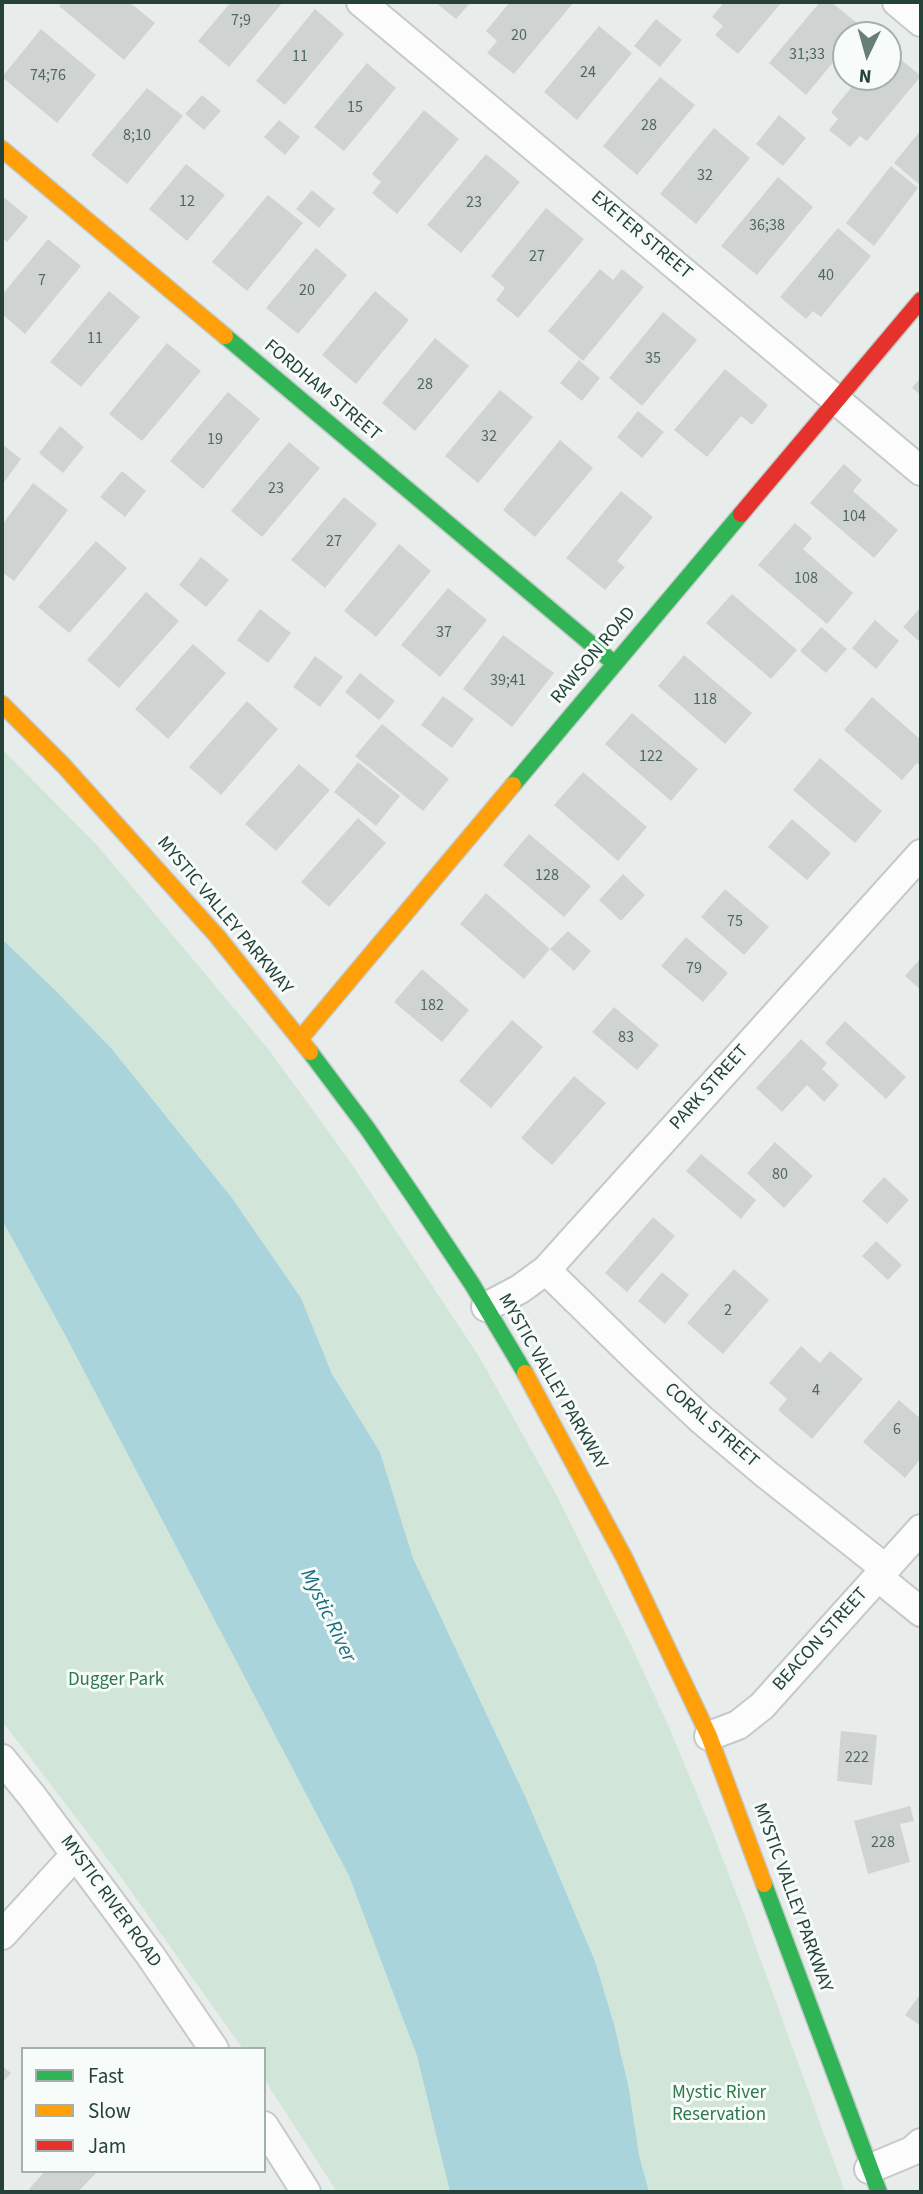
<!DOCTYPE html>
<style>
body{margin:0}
#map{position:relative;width:923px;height:2194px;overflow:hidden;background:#e8edeb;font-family:"Source Sans 3",sans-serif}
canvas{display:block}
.frame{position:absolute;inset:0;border:4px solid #24423a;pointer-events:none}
.legend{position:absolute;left:21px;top:2047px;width:245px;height:126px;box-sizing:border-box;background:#f7fbf9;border:2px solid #a3b1ad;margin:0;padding:9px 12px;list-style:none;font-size:21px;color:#24423a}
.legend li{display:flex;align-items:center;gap:14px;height:35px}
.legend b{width:35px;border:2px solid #a3b1ad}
.north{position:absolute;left:832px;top:21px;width:70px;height:70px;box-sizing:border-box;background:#f7fbf9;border:2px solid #a3b1ad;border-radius:50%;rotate:185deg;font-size:19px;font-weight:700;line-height:28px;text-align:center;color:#24423a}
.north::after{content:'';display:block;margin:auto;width:24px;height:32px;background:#697e78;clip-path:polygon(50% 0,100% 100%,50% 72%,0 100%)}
</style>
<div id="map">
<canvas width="923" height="2194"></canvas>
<div class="frame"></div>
<ul class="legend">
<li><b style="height:9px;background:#30b455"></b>Fast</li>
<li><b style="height:9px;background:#ff9f0a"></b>Slow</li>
<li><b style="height:9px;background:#e5322d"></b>Jam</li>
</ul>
<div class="north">N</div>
</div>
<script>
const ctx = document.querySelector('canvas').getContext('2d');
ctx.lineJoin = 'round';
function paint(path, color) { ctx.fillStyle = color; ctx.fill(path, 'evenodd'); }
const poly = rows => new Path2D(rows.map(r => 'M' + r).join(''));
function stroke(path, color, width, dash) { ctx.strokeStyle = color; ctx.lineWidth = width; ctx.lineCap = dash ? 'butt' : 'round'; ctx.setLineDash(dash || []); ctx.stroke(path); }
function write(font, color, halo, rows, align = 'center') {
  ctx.font = font + ' "Source Sans 3",sans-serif'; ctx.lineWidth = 6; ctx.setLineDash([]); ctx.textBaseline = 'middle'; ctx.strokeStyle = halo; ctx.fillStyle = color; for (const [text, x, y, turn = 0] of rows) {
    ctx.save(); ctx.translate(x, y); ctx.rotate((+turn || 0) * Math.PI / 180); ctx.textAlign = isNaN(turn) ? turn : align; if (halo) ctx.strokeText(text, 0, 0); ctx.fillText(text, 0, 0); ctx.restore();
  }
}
paint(poly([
 [2,749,97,845,269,1050,349,1160,480,1358,557,1496,632,1647,669,1727,711,1828,744,1914,845,2192,649,2192,639,2155,629,2089,614,2024,595,1961,526,1798,413,1558,380,1452,332,1374,301,1298,232,1198,111,1048,56,991,2,939],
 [2,1220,64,1333,349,1876,417,2056,450,2192,337,2192,264,2079,264,2049,243,2049,113,1866,2,1721]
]), '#d1e6d8');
paint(poly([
 [2,939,56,991,111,1048,232,1198,301,1298,332,1374,380,1452,413,1558,526,1798,595,1961,614,2024,629,2089,639,2155,649,2192,450,2192,417,2056,349,1876,64,1333,2,1220]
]), '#a9d4db');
paint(poly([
 [62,2,129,2,155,23,124,60,59,6],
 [231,2,283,2,229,67,198,41],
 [435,2,471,2,456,19],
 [510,2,574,2,514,74,487,53,497,41,486,31],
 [724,2,782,2,738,54,715,35,723,26,712,17],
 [820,2,831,2,862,27,856,35,846,35,846,47,806,95,769,63],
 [315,9,344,34,285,105,256,81],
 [656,19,682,40,660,67,634,46],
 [599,26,632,53,577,120,544,92],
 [41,29,96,75,57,123,2,77],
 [888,49,921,76,867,141,860,136,850,147,829,130,838,119,831,112,860,77,888,77],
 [367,63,396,88,344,151,314,127],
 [660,77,695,105,637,175,603,146],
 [147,88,183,116,127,184,91,155],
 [202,95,221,111,204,130,185,114],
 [424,110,459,139,397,214,372,193,381,182,372,174],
 [779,115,806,138,783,166,756,144],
 [279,120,300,137,285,155,264,137],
 [714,128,750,158,696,224,660,194],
 [921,130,921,186,894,163],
 [486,154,520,182,461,253,427,225],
 [186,164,225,195,187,241,149,209],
 [891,166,918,188,874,246,846,223],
 [778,177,813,207,757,275,721,246],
 [312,190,335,209,319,228,296,209],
 [268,195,303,223,247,291,212,262],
 [2,196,28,217,7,242,2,237],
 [546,208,584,239,518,318,496,300,505,288,491,276],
 [838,228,871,256,821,317,813,311,806,319,780,297],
 [48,239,81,266,25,334,2,314,2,295],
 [316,248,347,275,298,334,266,308],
 [600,269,613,280,622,269,644,287,583,361,548,331],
 [109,291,140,317,81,387,50,362],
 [375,291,409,320,356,384,322,355],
 [663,312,697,340,642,406,609,378],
 [435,338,469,366,415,431,382,403],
 [167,343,201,371,142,441,109,414],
 [579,360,600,378,582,401,560,383],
 [725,369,768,405,752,425,741,416,707,457,674,430],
 [921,377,921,395,912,388],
 [500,390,533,417,478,483,445,456],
 [228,392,260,419,203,489,170,461],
 [638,411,664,432,642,458,617,437],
 [60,426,84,447,63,473,39,453],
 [560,440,593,468,535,537,503,510],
 [289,442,320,468,262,537,231,511],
 [2,444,21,459,2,485],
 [844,464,862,480,853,491,898,530,874,558,810,503],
 [122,471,146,491,125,517,100,497],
 [33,483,68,510,14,581,2,572,2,525],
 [621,491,653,517,617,561,625,567,605,590,566,558],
 [344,497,377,524,325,588,291,560],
 [795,523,812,538,803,549,853,593,827,624,758,565],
 [96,541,127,568,69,633,38,607],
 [399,544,431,571,376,637,344,611],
 [201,557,229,580,206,607,179,585],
 [448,588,487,620,440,677,401,645],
 [146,592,179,621,119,688,87,660],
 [732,594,797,650,771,679,706,623],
 [921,607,921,643,903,627],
 [260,609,291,633,268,663,237,640],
 [875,620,899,641,876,669,852,648],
 [821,627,847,649,826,673,800,651],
 [503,635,554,673,512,727,463,689],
 [193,644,226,673,168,739,135,709],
 [684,655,752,713,725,744,658,686],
 [315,656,343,677,320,707,293,687],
 [360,673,395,701,379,720,345,692],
 [443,696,474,719,452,748,421,725],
 [872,697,921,740,921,767,917,763,902,780,844,730],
 [247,701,278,729,221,795,189,767],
 [632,713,698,769,671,801,605,744],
 [382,724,449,779,423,811,355,756],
 [820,758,882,811,855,843,793,790],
 [358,762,400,796,376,826,334,792],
 [299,764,330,790,276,851,245,824],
 [583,772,647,827,618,861,554,805],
 [358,818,386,843,329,907,301,882],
 [792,819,831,853,807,880,768,847],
 [529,834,591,886,564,917,503,865],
 [623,874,645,895,621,921,599,900],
 [725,889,769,927,744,955,701,917],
 [486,893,550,949,524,979,460,924],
 [568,931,591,951,574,971,550,949],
 [686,937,728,973,703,1002,661,966],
 [921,958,921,990,905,976],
 [422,969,469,1010,442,1042,394,1002],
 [614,1007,659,1045,637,1070,592,1032],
 [512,1020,543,1047,491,1108,459,1081],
 [845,1021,906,1077,886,1099,825,1043],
 [801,1039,827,1063,822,1069,839,1085,824,1102,807,1085,782,1112,756,1088],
 [574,1076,606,1103,552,1165,521,1138],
 [775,1142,813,1176,784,1208,747,1173],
 [701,1154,756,1200,741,1219,686,1171],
 [884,1177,909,1200,887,1224,862,1201],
 [653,1217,675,1236,627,1292,605,1273],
 [876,1241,902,1265,888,1280,862,1256],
 [734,1269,769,1300,723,1354,687,1323],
 [662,1272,689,1295,665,1324,638,1301],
 [801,1346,820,1363,830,1351,863,1379,812,1439,778,1410,787,1399,769,1383],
 [899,1400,921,1419,921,1458,905,1478,863,1442],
 [841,1731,877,1735,872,1785,837,1781],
 [910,1806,914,1821,900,1824,910,1862,868,1874,854,1821],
 [921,1993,921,2026,905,2015],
 [2,2066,11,2073,2,2083],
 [45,2171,95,2171,96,2173,78,2192,32,2192,29,2189]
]), '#cfd4d2');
const street = poly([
 [361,2,921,471],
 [897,2,921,22],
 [546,1270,639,1361,702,1420,766,1474,886,1569],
 [486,1307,520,1289,546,1270,921,854],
 [878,1577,921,1612],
 [709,1736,738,1725,762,1706,921,1529],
 [2,1759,32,1796,150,1955,214,2049],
 [2,1935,75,1855],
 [264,2126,306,2192],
 [869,2169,912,2151,921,2143]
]);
const fast = poly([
 [225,336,615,664],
 [513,785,741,514],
 [310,1052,367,1128,416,1200,472,1284,525,1373],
 [764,1884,879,2192]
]);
const slow = poly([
 [2,149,225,336],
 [2,704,63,765,217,936,310,1052],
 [300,1039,513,785],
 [525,1373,625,1559,709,1736,764,1884]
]);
const jam = poly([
 [741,514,921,300]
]);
stroke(street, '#c5cac8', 32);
stroke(fast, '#c3cbc8', 19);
stroke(slow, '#c3cbc8', 19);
stroke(jam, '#c3cbc8', 19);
stroke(street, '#fcfcfc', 28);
stroke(fast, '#30b455', 16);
stroke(slow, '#ff9f0a', 16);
stroke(jam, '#e5322d', 16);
write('16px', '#506761', null, [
 ["7;9",241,21],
 ["20",519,36],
 ["31;33",807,55],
 ["11",300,57],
 ["24",588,73],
 ["74;76",48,76],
 ["15",355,108],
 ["28",649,126],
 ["8;10",137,136],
 ["32",705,176],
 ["12",187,202],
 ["23",474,203],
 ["36;38",767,226],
 ["27",537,257],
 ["40",826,276],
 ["7",42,281],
 ["20",307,291],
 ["11",95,339],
 ["35",653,359],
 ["28",425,385],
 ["32",489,437],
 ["19",215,440],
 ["23",276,489],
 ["104",854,517],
 ["27",334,542],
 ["108",806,579],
 ["37",444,633],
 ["39;41",508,681],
 ["118",705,700],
 ["122",651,757],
 ["128",547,876],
 ["75",735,922],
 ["79",694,969],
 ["182",432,1006],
 ["83",626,1038],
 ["80",780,1175],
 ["2",728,1311],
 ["4",816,1391],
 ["6",897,1430],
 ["222",857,1758],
 ["228",883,1843]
]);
write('19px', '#24423a', '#f7fbf9', [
 ["EXETER STREET",641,236,40],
 ["FORDHAM STREET",322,391,40],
 ["RAWSON ROAD",594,656,-50],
 ["MYSTIC VALLEY PARKWAY",224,916,50],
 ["PARK STREET",710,1088,-48],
 ["MYSTIC VALLEY PARKWAY",552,1382,60],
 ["CORAL STREET",711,1426,41],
 ["BEACON STREET",821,1640,-48],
 ["MYSTIC VALLEY PARKWAY",792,1898,70],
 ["MYSTIC RIVER ROAD",110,1902,54]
]);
write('19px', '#2d7a4b', '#f7fbf9', [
 ["Dugger Park",116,1681],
 ["Mystic River",719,2094],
 ["Reservation",719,2116]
]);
write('italic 21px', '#1c6f80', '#f7fbf9', [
 ["Mystic River",327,1616,64]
]);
</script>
